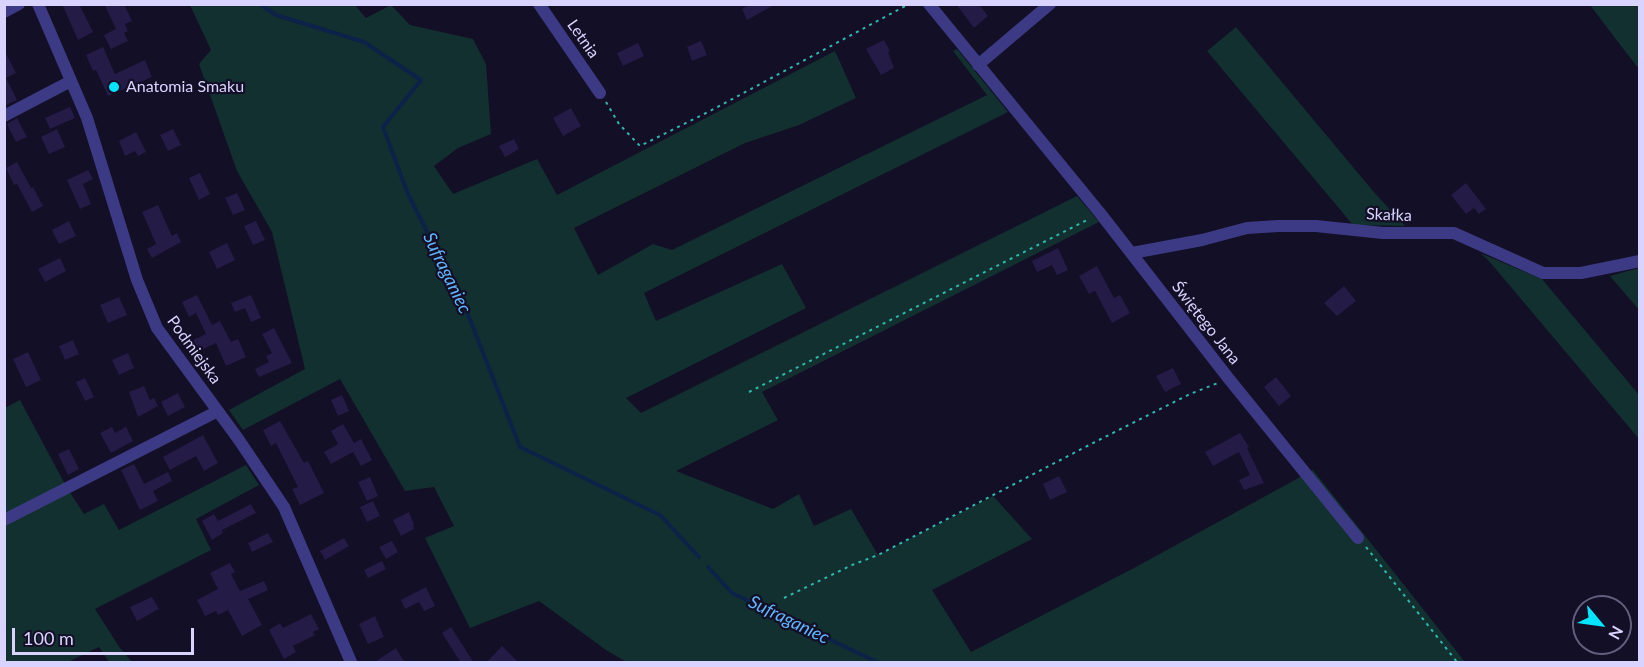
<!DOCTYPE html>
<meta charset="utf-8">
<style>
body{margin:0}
#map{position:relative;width:1644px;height:667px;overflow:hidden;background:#130f26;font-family:Lato,sans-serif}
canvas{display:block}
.frame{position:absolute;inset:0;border:6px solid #d9d4ff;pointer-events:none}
.north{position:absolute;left:1572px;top:595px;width:60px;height:60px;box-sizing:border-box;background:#130f26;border:2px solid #625e7d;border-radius:50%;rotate:119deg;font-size:16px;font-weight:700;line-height:24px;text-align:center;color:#d9d4ff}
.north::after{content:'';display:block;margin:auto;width:21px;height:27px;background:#00e5ff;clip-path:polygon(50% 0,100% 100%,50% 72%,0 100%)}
.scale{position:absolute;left:12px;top:628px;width:182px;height:27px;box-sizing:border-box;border:3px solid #d9d4ff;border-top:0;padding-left:8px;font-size:18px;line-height:21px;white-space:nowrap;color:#d9d4ff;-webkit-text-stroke:4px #130f26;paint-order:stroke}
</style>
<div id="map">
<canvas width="1644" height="667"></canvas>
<div class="frame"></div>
<div class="north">N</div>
<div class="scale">100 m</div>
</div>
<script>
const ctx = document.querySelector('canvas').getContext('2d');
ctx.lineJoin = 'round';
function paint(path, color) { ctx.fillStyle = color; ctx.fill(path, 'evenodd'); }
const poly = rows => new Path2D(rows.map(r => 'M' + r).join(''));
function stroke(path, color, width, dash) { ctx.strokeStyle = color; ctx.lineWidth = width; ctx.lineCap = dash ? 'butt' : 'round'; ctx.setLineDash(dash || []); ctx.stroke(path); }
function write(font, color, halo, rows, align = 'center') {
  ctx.font = font + ' Lato,sans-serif'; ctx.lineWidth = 4.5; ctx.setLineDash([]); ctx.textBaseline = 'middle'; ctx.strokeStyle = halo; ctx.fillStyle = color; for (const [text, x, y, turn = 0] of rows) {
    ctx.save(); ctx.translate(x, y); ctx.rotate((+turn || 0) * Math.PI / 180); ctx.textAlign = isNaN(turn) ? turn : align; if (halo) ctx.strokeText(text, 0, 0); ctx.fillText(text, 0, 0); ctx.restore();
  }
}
paint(poly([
 [190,5,355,5,366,18,391,5,410,25,473,39,486,64,491,134,458,148,434,166,453,194,537,159,557,195,835,51,856,98,799,125,745,143,574,228,598,275,653,244,672,250,987,95,953,51,957,49,1008,112,644,293,656,321,782,264,806,308,626,398,641,413,1077,196,1099,222,762,392,778,420,676,471,773,509,799,494,814,526,851,509,878,555,993,496,1032,539,932,590,971,652,1134,568,1313,470,1465,662,626,662,606,650,539,601,470,628,425,538,454,526,434,487,405,491,340,379,243,430,229,410,305,369,272,232,237,171,199,64,211,50],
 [1590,5,1639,5,1639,69,1618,42],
 [1236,27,1373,191,1405,226,1353,225,1207,51],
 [1480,253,1542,279,1639,395,1639,439,1489,261],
 [1639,268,1640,268,1639,310,1610,276],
 [20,400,67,488,84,514,104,504,119,530,246,465,259,485,196,519,211,550,95,609,120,648,132,662,109,662,99,647,68,662,5,662,5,408]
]), '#12302f');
stroke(poly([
 [260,4,276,15,364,42,421,80,383,127,408,194,467,312,520,447,660,515,699,557],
 [708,567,732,593,877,662]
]), '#0c2248', 4);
paint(poly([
 [62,4,79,4,93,32,78,40],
 [104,4,124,4,132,21,125,24,128,31,124,33,128,41,111,49,104,35,116,29],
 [750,4,776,4,747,20,742,9],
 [956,4,979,4,988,16,974,28],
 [884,40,890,51,888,52,894,68,881,75,866,49],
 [701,41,707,55,692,61,687,47],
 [638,43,644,56,623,66,617,53],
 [103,47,115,74,145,60,152,77,108,96,96,70,93,71,86,55],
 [4,50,16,73,6,78,17,100,4,106],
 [70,107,75,118,50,129,45,118],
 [571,108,581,126,563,136,553,118],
 [17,118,27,137,16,142,7,124],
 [57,129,65,147,49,154,41,137],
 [173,129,181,145,168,151,160,135],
 [136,132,146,152,138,156,135,151,125,156,119,141],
 [514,139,519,149,505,157,499,146],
 [17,162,31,188,33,187,43,206,32,212,17,184,14,185,6,168],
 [88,170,93,179,83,184,91,204,80,209,67,180],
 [200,173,210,194,199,200,189,178],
 [1466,183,1486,209,1479,214,1474,208,1466,214,1451,195],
 [237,193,245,210,233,215,225,198],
 [158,205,172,236,177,233,181,242,152,258,147,249,156,244,142,212],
 [69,221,76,236,59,244,52,230],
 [256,221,265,240,253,245,244,226],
 [227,243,235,260,217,269,209,252],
 [1058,248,1068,270,1057,275,1052,265,1037,272,1032,261],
 [60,258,66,271,45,282,38,269],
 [1097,266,1114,298,1120,295,1130,313,1112,323,1095,291,1089,294,1079,276],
 [1344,286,1356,301,1337,316,1324,303],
 [197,295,212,325,220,321,231,342,238,339,246,357,226,366,216,343,195,353,189,342,206,334,196,313,189,317,182,302],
 [251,295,261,318,251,322,245,308,235,312,231,303],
 [119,297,127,315,108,323,100,305],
 [274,328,292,363,259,377,255,369,269,362,266,356,272,353,262,334],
 [73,340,79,354,65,360,59,346],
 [28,352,41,380,26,387,13,359],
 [128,353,134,368,119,375,112,360],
 [1173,368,1181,384,1165,392,1156,376],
 [1276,377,1291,396,1279,406,1264,387],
 [85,378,94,397,85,401,76,382],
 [144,386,150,400,154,398,158,406,138,417,129,392],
 [178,393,185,407,168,416,161,402],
 [342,395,349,411,338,416,331,400],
 [280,421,304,463,308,461,324,493,300,505,292,489,298,487,276,443,271,446,263,430],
 [343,424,354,443,361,439,372,460,361,466,353,452,331,464,324,452,338,444,331,431],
 [112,427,115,433,126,427,133,441,111,453,100,433],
 [1240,433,1249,447,1247,448,1264,483,1244,490,1239,480,1250,475,1239,452,1213,466,1205,452],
 [203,435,218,463,204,471,196,456,170,470,163,457],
 [69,449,79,469,68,475,58,454],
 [134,464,144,484,168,472,172,481,153,491,158,501,140,510,121,470],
 [1059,476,1067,492,1050,500,1043,484],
 [370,477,378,496,367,501,358,482],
 [373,501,380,516,367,522,360,507],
 [251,504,256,513,222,530,223,533,212,540,202,521,214,514,218,521],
 [409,512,414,524,413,525,414,529,401,536,393,520],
 [268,533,273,542,252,552,248,543],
 [344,538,349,546,325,560,320,551],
 [392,541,398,552,386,559,379,547],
 [382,561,386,569,368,578,364,570],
 [230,563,235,572,231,574,240,591,264,581,268,590,248,599,262,625,242,636,228,610,218,615,216,611,205,616,197,600,218,589,210,573],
 [426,587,435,606,424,611,419,602,405,609,401,600],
 [152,597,159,609,137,621,130,607],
 [311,614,319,629,313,632,315,635,293,646,296,652,284,659,269,630,280,623,283,628],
 [375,616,384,637,368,644,359,624],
 [451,627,474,663,461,663,442,633],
 [502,646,519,663,486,663],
 [396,648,405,663,373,663]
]), '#241b47');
stroke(poly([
 [606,102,619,124,640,146,710,111,909,4],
 [749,392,1089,219],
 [1366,547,1457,662],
 [784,598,852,565,878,555,1095,442,1190,394,1218,383]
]), '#2fb8b0', 2, [3, 4.5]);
stroke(poly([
 [38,4,87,118,137,280,157,328,239,440,284,507,351,662],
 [539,4,600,93],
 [929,4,1100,213,1229,379,1358,538],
 [4,12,19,4],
 [978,65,1050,4],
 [4,116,71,81],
 [1132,253,1202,240,1247,228,1278,226,1316,226,1383,233,1454,233,1543,273,1581,273,1640,261],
 [4,520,218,411]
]), '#3d3a85', 12);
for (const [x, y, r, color] of [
 [114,87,6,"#00e5ff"]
]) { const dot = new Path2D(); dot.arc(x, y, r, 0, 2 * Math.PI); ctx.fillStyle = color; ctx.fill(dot); stroke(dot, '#130f26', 2); }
write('16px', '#d9d4ff', '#130f26', [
 ["Letnia",583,39,55],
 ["Skałka",1389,215,2],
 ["Świętego Jana",1206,323,52],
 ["Podmiejska",194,350,54]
]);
write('16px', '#d9d4ff', '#130f26', [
 ["Anatomia Smaku",126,87]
], 'left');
write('italic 18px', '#62b6ff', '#130f26', [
 ["Sufraganiec",447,273,64],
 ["Sufraganiec",789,620,26]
]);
</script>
